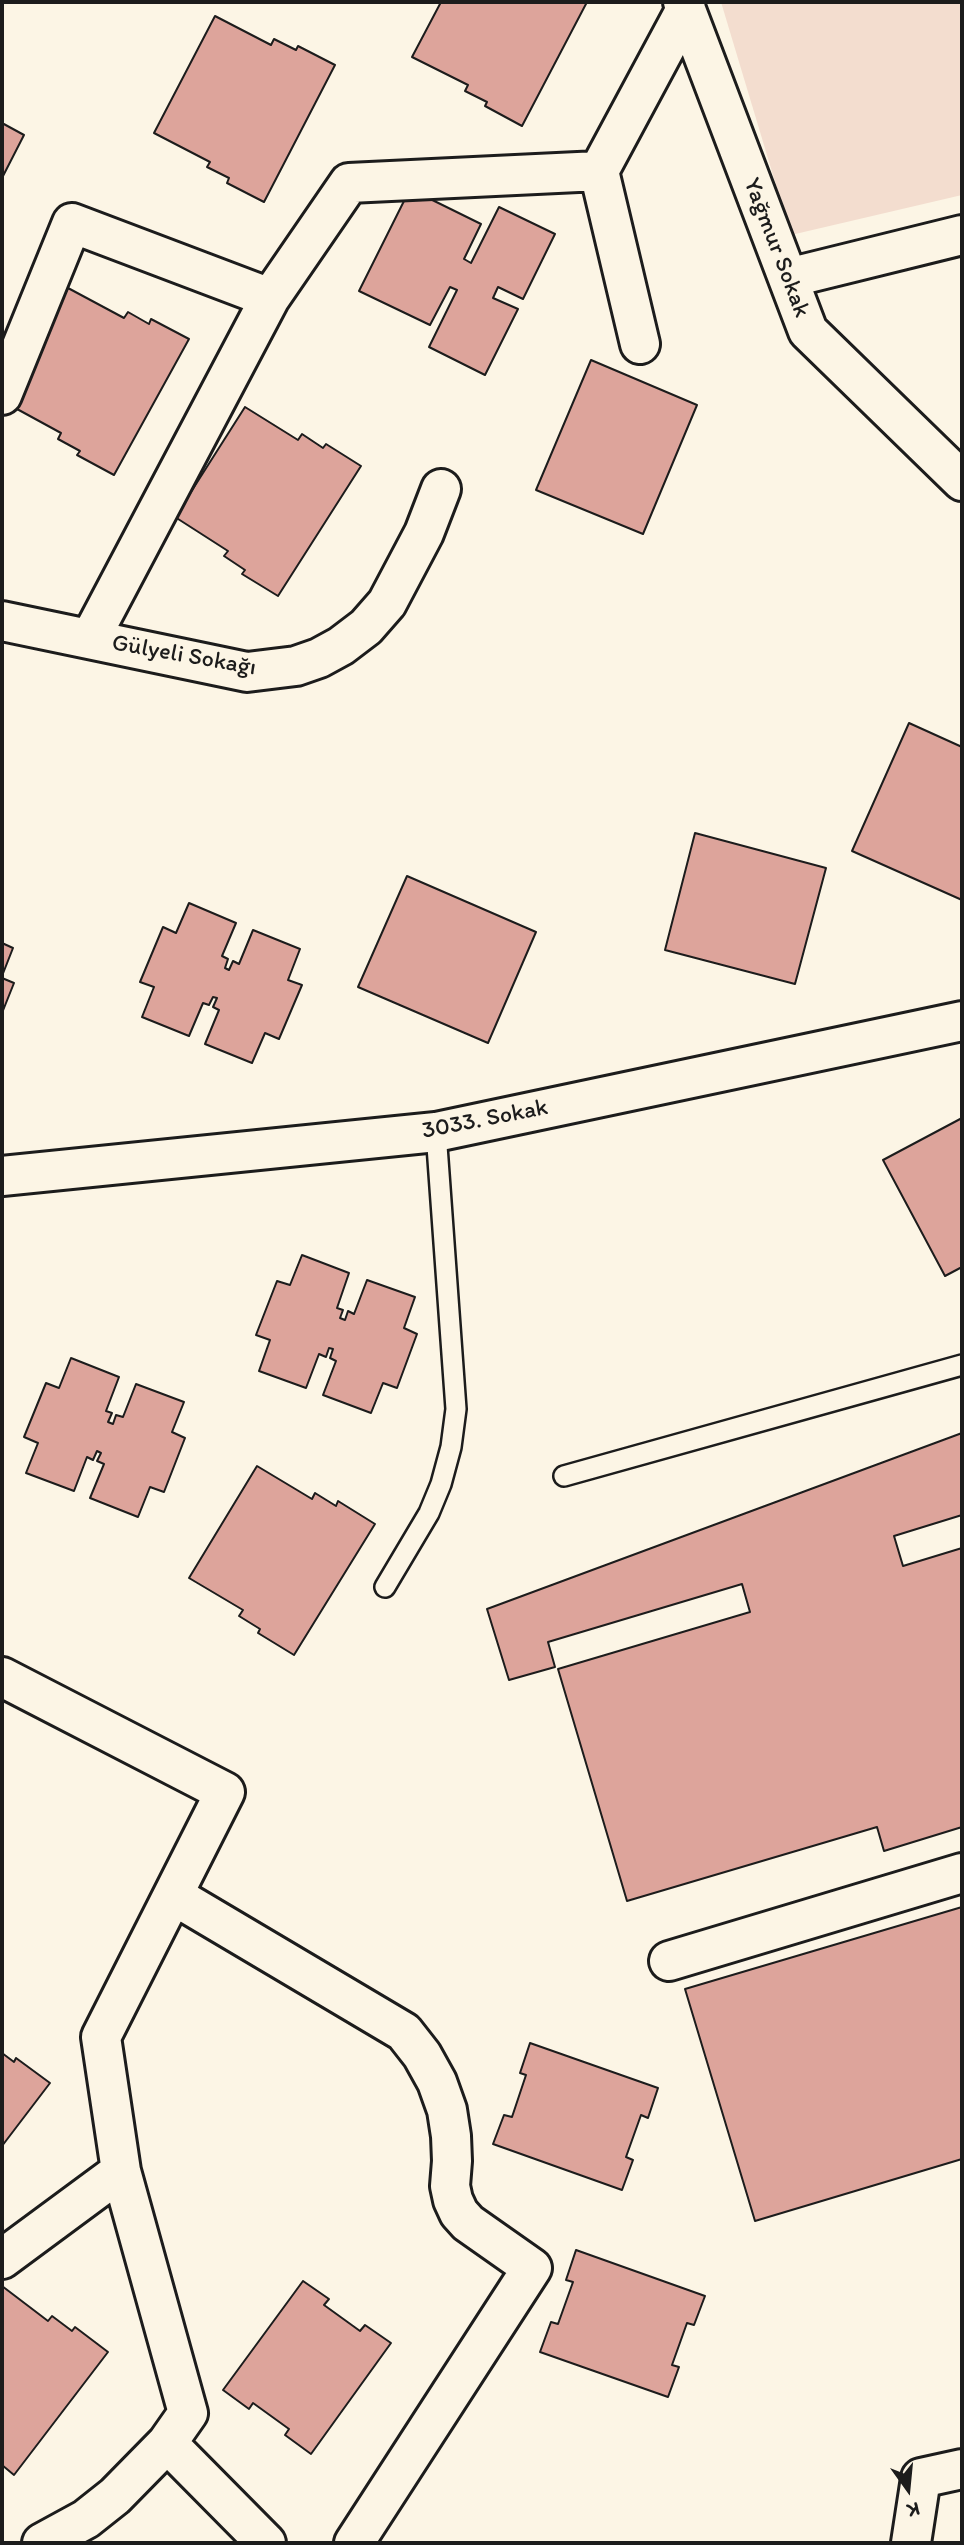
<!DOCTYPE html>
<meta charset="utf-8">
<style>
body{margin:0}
#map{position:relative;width:964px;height:2545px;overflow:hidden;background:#fcf5e5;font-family:Itim,sans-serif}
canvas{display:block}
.frame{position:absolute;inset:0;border:4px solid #1c1c1c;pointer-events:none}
.north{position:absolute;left:873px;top:2454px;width:70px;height:70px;-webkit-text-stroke:5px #fcf5e5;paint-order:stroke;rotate:165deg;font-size:19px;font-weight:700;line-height:28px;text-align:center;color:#1c1c1c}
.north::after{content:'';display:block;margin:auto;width:24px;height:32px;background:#1c1c1c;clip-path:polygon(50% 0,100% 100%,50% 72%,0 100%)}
</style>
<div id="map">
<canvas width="964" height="2545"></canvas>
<div class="frame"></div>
<div class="north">K</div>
</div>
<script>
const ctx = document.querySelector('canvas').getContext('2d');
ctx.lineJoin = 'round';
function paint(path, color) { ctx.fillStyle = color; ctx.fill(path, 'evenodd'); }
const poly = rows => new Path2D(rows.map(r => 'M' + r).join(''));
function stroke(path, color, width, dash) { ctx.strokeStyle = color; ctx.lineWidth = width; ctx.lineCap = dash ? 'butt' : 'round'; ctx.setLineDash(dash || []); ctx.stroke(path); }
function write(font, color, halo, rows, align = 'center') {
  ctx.font = font + ' Itim,sans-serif'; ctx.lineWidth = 5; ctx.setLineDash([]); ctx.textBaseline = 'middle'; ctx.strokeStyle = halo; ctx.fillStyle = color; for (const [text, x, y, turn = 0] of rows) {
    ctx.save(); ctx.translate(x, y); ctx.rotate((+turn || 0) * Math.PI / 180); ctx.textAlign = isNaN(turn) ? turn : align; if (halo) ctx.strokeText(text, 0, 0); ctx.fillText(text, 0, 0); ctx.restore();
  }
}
paint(poly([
 [721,2,962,2,962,195,791,235]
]), '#f3ddcf');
const building = poly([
 [441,2,587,2,522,126,485,106,487,102,465,91,468,85,412,57,441,2],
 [215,16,271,45,274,39,296,50,298,46,335,65,264,202,227,183,229,178,207,167,210,162,154,133,215,16],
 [2,123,24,135,2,178,2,123],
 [410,189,481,224,464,259,471,263,499,207,555,234,523,299,498,287,493,298,518,309,485,375,429,347,457,290,450,287,430,325,359,291,410,189],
 [68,288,124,318,128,312,149,324,151,319,189,339,114,475,77,455,80,451,58,439,61,433,6,403,68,288],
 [591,360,697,405,643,534,536,490,591,360],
 [245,407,298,440,302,434,323,448,326,444,361,466,278,596,242,574,245,570,224,556,228,551,175,517,245,407],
 [909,723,962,747,962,900,852,851,909,723],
 [695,833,826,868,795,984,665,950,695,833],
 [407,876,536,932,488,1043,358,987,407,876],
 [189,903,236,923,222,956,228,959,225,968,229,970,233,961,239,964,253,930,300,949,288,980,302,985,279,1039,265,1033,252,1063,205,1044,219,1010,213,1007,217,998,213,997,209,1005,203,1003,189,1036,142,1017,154,987,140,982,163,927,176,933,189,903],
 [2,943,13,948,2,976,2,943],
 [2,978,14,983,2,1013,2,978],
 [962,1118,962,1267,945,1276,883,1160,962,1118],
 [302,1255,349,1273,337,1308,343,1310,340,1318,345,1320,348,1311,354,1314,367,1280,415,1297,404,1328,417,1334,397,1388,383,1383,371,1413,323,1395,336,1361,330,1358,333,1349,329,1348,326,1357,319,1354,306,1388,259,1371,270,1340,256,1335,277,1281,290,1285,302,1255],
 [71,1358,119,1377,106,1411,112,1413,108,1422,113,1424,116,1415,123,1417,136,1384,184,1402,172,1432,185,1438,164,1492,150,1487,138,1517,90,1498,104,1464,97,1461,101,1453,97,1451,93,1460,87,1457,74,1491,26,1473,38,1443,24,1437,46,1383,59,1388,71,1358],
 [962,1433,962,1515,894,1536,903,1566,962,1548,962,1827,884,1851,877,1827,627,1901,558,1669,750,1612,742,1584,548,1642,555,1667,509,1680,487,1609,962,1433],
 [257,1466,312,1499,315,1493,336,1506,338,1501,375,1524,294,1655,258,1633,260,1629,239,1616,243,1610,189,1578,257,1466],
 [962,1907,962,2159,755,2221,685,1989,962,1907],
 [530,2043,658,2088,648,2118,641,2115,626,2157,633,2160,622,2190,493,2144,504,2115,512,2117,526,2075,520,2073,530,2043],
 [2,2053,14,2062,16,2058,50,2083,2,2146,2,2053],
 [576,2250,705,2296,694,2325,687,2323,672,2365,679,2367,668,2397,540,2352,551,2322,558,2324,573,2282,566,2280,576,2250],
 [303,2281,329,2299,324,2305,360,2331,365,2325,391,2343,311,2454,285,2435,289,2429,253,2403,249,2409,223,2390,303,2281],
 [2,2286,48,2321,52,2316,72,2331,75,2327,108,2352,14,2475,2,2465,2,2286]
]);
paint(building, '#dda49b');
stroke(building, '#1c1c1c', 2);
const lane = poly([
 [564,1476,962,1365],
 [385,1587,429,1513,441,1484,451,1447,456,1409,436,1132]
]);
const street = poly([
 [683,2,808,331,962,481],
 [599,171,640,344],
 [788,278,962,235],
 [2,395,72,223,270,298,349,183,599,171,686,9],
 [2,621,247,672,296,666,319,658,341,646,366,627,387,603,424,533,441,489],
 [90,639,270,298],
 [2,1176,436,1132,962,1021],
 [2,1677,225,1792,101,2037,121,2171,188,2413,167,2443,115,2496,86,2519,42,2543],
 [173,1895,404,2032,422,2055,437,2082,447,2110,451,2136,452,2161,450,2186,453,2200,459,2213,468,2223,532,2268,354,2543],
 [669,1961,962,1873],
 [2,2259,121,2171],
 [167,2443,266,2543],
 [911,2543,921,2478,962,2469]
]);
stroke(lane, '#1c1c1c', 24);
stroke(street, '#1c1c1c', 44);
stroke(lane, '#fcf5e5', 19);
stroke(street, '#fcf5e5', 38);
write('24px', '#1c1c1c', '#fcf5e5', [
 ["Yağmur Sokak",776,248,69],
 ["Gülyeli Sokağı",184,656,10],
 ["3033. Sokak",485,1120,-11]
]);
</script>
